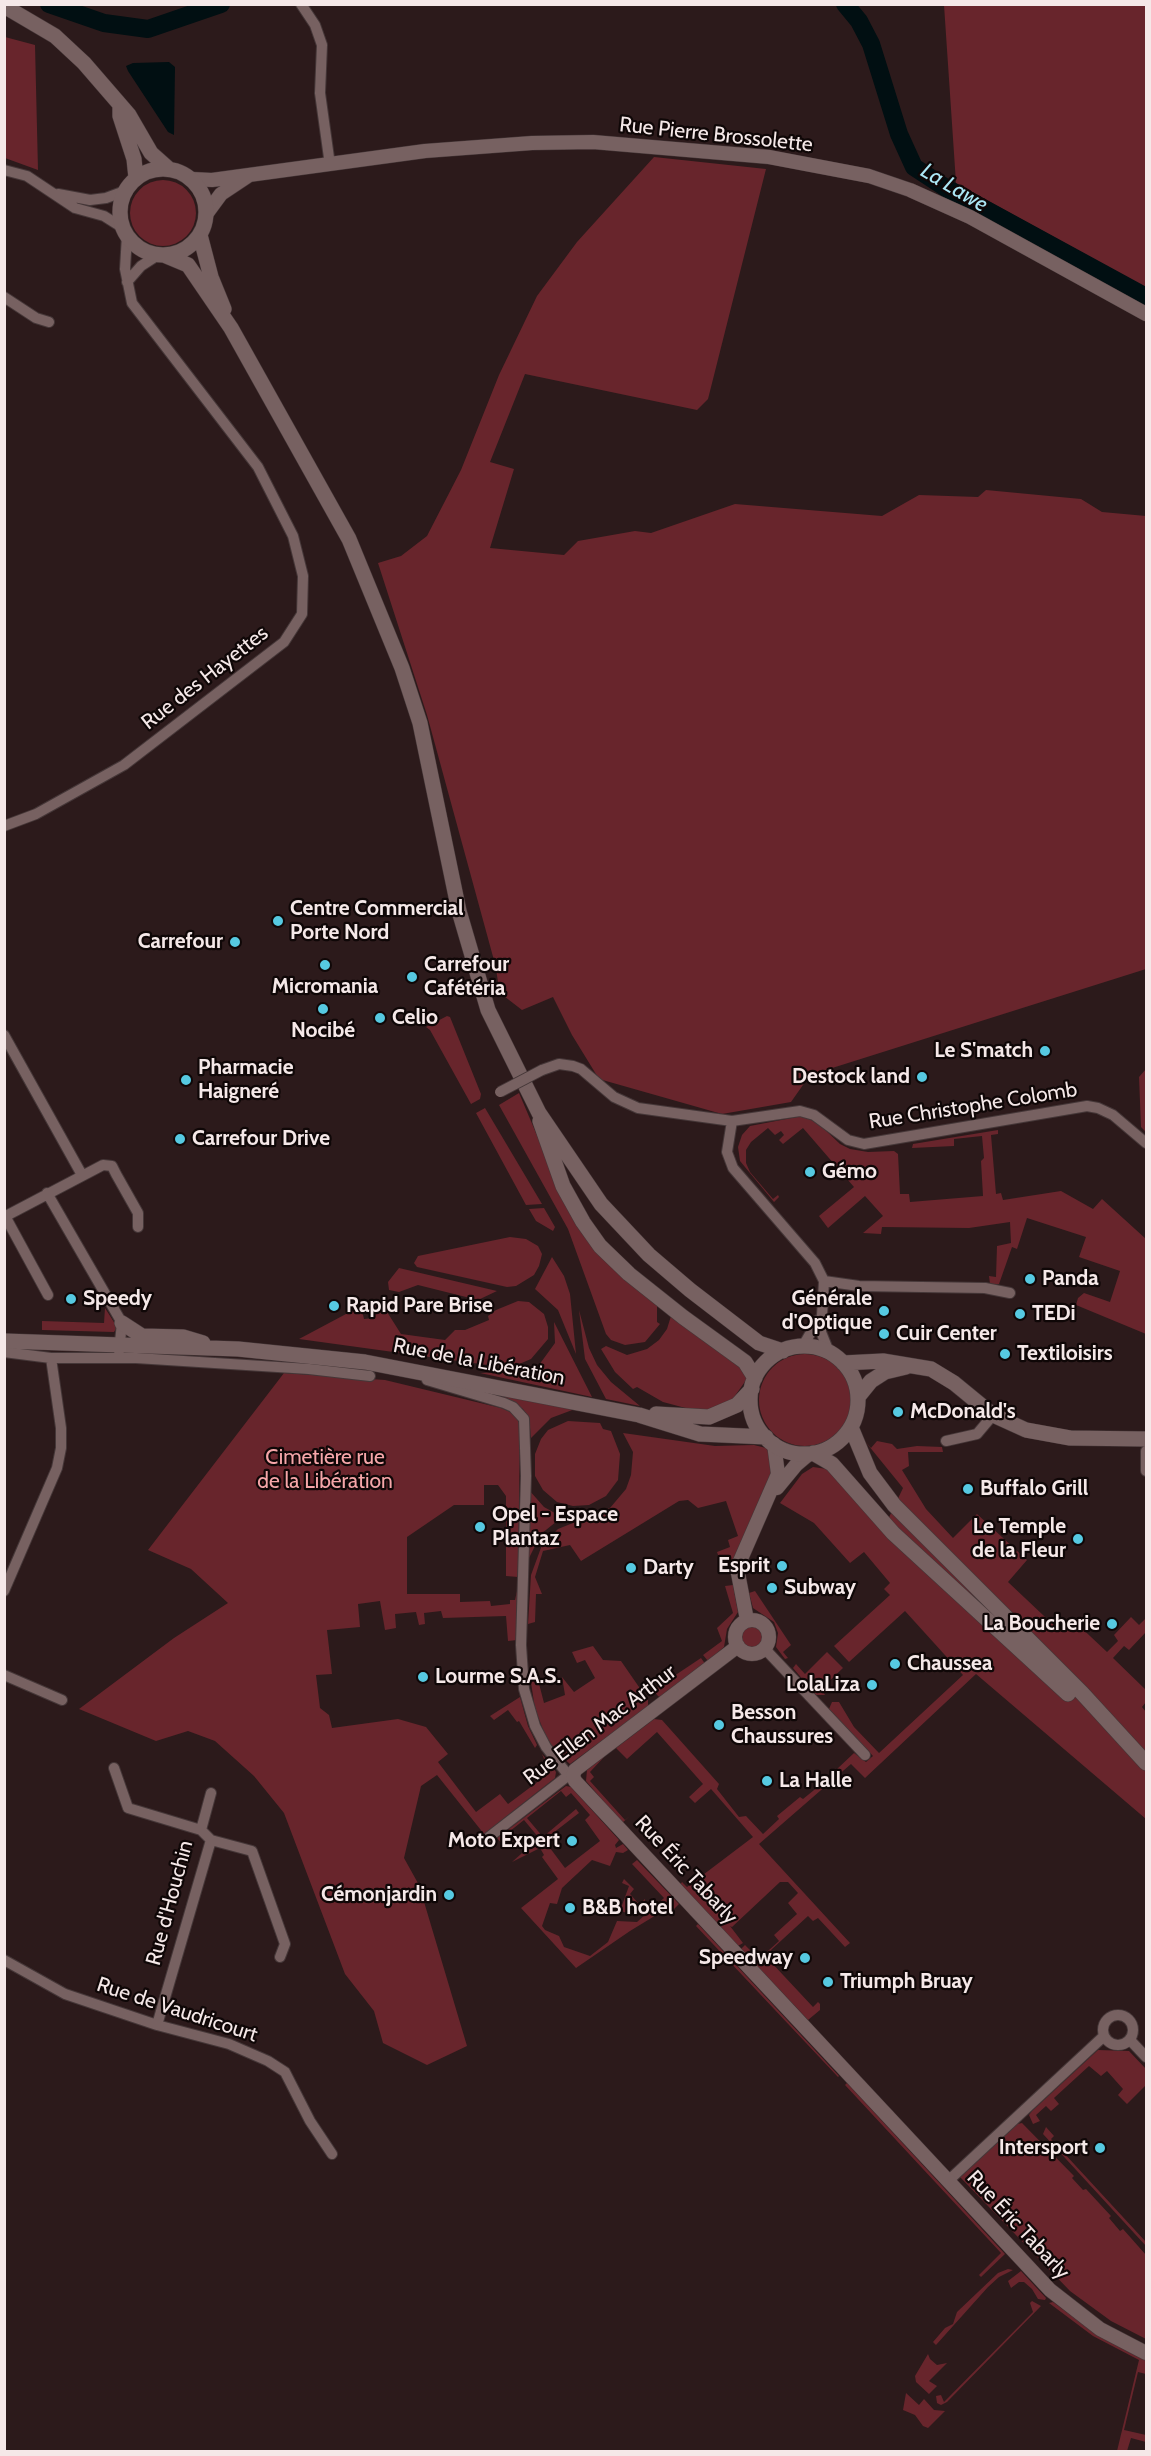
<!DOCTYPE html>
<meta charset="utf-8">
<style>
body{margin:0}
#map{position:relative;width:1151px;height:2456px;overflow:hidden;background:#2c1a1b;font-family:Cabin,sans-serif}
canvas{display:block}
.frame{position:absolute;inset:0;border:6px solid #f5e8e8;pointer-events:none}
</style>
<div id="map">
<canvas width="1151" height="2456"></canvas>
<div class="frame"></div>
</div>
<script>
const ctx = document.querySelector('canvas').getContext('2d');
ctx.lineJoin = 'round';
function paint(path, color) { ctx.fillStyle = color; ctx.fill(path, 'evenodd'); }
const poly = rows => new Path2D(rows.map(r => 'M' + r).join(''));
function stroke(path, color, width, dash) { ctx.strokeStyle = color; ctx.lineWidth = width; ctx.lineCap = dash ? 'butt' : 'round'; ctx.setLineDash(dash || []); ctx.stroke(path); }
function write(font, color, halo, rows, align = 'center') {
  ctx.font = font + ' Cabin,sans-serif'; ctx.lineWidth = 4.5; ctx.setLineDash([]); ctx.textBaseline = 'middle'; ctx.strokeStyle = halo; ctx.fillStyle = color; for (const [text, x, y, turn = 0] of rows) {
    ctx.save(); ctx.translate(x, y); ctx.rotate((+turn || 0) * Math.PI / 180); ctx.textAlign = isNaN(turn) ? turn : align; if (halo) ctx.strokeText(text, 0, 0); ctx.fillText(text, 0, 0); ctx.restore();
  }
}
paint(poly([
 [944,5,1146,5,1146,288,956,183],
 [5,37,35,45,38,170,5,158],
 [654,157,766,169,708,399,697,410,525,374,490,462,514,469,490,548,564,555,578,541,635,531,651,533,735,504,882,516,919,495,978,497,986,490,1081,499,1102,512,1146,516,1146,969,810,1075,791,1102,722,1114,599,1079,572,1035,553,997,522,1010,500,993,495,964,427,715,378,563,401,556,427,536,461,470,499,375,537,296,577,242],
 '130 213a33 33 0 1 1 66 0a33 33 0 1 1-66 0Z',
 [447,1016,450,1017,481,1094,480,1099,471,1104,430,1030,426,1027],
 [1146,1069,1146,1132,1141,1127,1139,1077],
 [519,1093,565,1201,657,1306,657,1322,660,1324,645,1342,625,1345,611,1340,606,1334,568,1229,499,1105],
 [485,1108,542,1204,526,1205,476,1113],
 [802,1116,818,1123,840,1144,850,1149,868,1152,894,1151,898,1154,900,1194,909,1194,910,1202,983,1196,981,1161,984,1158,982,1136,954,1139,954,1146,912,1148,913,1144,998,1130,998,1134,991,1135,996,1194,1001,1193,1003,1200,1061,1191,1093,1209,1102,1199,1146,1239,1146,1334,1076,1305,1078,1298,1084,1293,1110,1302,1120,1271,1079,1257,1086,1237,1027,1218,1017,1249,1012,1247,999,1284,990,1284,989,1276,996,1277,997,1246,1011,1243,1010,1222,969,1228,882,1227,881,1234,863,1233,883,1216,865,1196,828,1228,819,1216,854,1187,803,1128,783,1144,779,1140,784,1135,781,1131,775,1135,768,1128,751,1142,746,1150,746,1163,750,1172,773,1199,778,1195,779,1197,774,1202,740,1161,738,1147,742,1135,750,1126],
 [544,1208,555,1227,553,1231,536,1221,529,1209],
 [510,1237,526,1239,538,1246,542,1254,539,1266,534,1275,516,1286,507,1287,417,1267,414,1263,418,1256],
 [552,1257,564,1276,570,1294,576,1354,558,1310,535,1289],
 [399,1268,497,1291,478,1300,418,1285,399,1292,389,1290,388,1282],
 [518,1301,529,1302,544,1314,548,1327,548,1339,531,1359,517,1365,495,1366,299,1339,361,1306,364,1319,374,1318,371,1302,382,1304,401,1334,445,1340,455,1330,465,1330,489,1320,488,1316,496,1310],
 [105,1308,117,1327,114,1332,42,1330,42,1321,104,1323],
 [579,1310,589,1348,597,1365,611,1382,640,1406,606,1399,585,1359],
 [671,1316,711,1341,749,1376,732,1400,713,1409,693,1410,663,1402,637,1387,633,1389,615,1372,601,1349,606,1346,627,1355,647,1349,659,1340,667,1329],
 [554,1322,592,1397,480,1373,523,1371,539,1365,555,1343],
 '759 1400a46 46 0 1 1 92 0a46 46 0 1 1-92 0Z',
 [284,1373,385,1380,501,1408,515,1414,520,1424,518,1577,506,1576,506,1496,498,1485,484,1485,484,1505,454,1505,407,1537,407,1594,460,1594,460,1602,490,1601,491,1606,510,1604,510,1600,515,1600,517,1591,517,1640,508,1641,506,1616,443,1618,441,1611,424,1613,425,1624,419,1625,416,1612,395,1614,396,1628,385,1630,380,1601,358,1604,360,1627,327,1630,332,1674,316,1675,320,1708,329,1715,332,1728,398,1719,426,1727,448,1754,438,1762,476,1812,500,1794,508,1804,544,1777,540,1769,546,1764,542,1754,556,1772,555,1778,484,1834,437,1775,421,1786,404,1858,419,1885,467,2046,427,2065,383,2043,374,2011,345,1974,284,1813,254,1776,215,1741,188,1731,156,1741,79,1709,174,1638,228,1603,191,1569,148,1550],
 [484,1391,575,1409,551,1418,531,1438,529,1418,523,1409,513,1402],
 [568,1421,600,1423,603,1429,611,1431,620,1454,618,1480,606,1496,589,1505,573,1506,557,1502,543,1490,535,1476,535,1454,541,1439,548,1430],
 [623,1433,715,1446,754,1445,766,1448,771,1455,773,1471,731,1568,724,1572,717,1552,730,1547,728,1540,738,1536,726,1501,698,1508,688,1500,679,1501,581,1561,570,1545,543,1551,535,1577,542,1594,536,1594,535,1622,528,1624,531,1575,542,1545,558,1529,610,1508,626,1489,631,1475,633,1452],
 [864,1440,871,1448,877,1441,892,1444,897,1449,917,1446,942,1447,943,1452,908,1452,909,1466,902,1470,926,1509,953,1538,977,1514,1027,1560,1008,1582,1061,1632,1073,1620,1107,1652,1118,1641,1114,1635,1131,1617,1139,1625,1146,1618,1146,1632,1129,1650,1124,1646,1113,1658,1146,1690,1146,1702,1142,1707,1146,1712,1146,1819,976,1674,865,1778,851,1764,759,1844,850,1943,845,1947,818,1918,813,1921,808,1916,771,1950,775,1956,770,1961,813,2007,818,2002,820,2004,820,2010,808,2020,741,1949,745,1945,759,1959,779,1941,774,1935,797,1914,788,1903,798,1893,788,1882,780,1882,732,1927,730,1926,743,1943,738,1946,680,1885,682,1882,687,1887,753,1837,711,1789,695,1803,689,1797,703,1784,657,1732,627,1759,616,1748,654,1719,662,1720,719,1784,717,1789,739,1817,746,1816,763,1834,779,1819,777,1816,800,1797,803,1799,819,1786,854,1753,866,1762,873,1756,829,1709,832,1702,839,1702,854,1727,879,1753,963,1675,905,1611,849,1662,834,1646,890,1595,884,1589,890,1583,864,1552,850,1563,814,1523,780,1503,802,1474,813,1467,827,1469,883,1530,903,1488],
 [529,1490,544,1507,562,1517,541,1534,528,1560],
 [733,1585,738,1612,727,1629,724,1647,708,1661,703,1655,722,1641,717,1628,733,1613,725,1586],
 [755,1591,791,1645,783,1652,788,1658,785,1659,776,1647,778,1633,774,1622,753,1608,749,1593],
 '738 1636a14 14 0 1 1 28 0a14 14 0 1 1-28 0Z',
 [593,1646,603,1660,621,1661,648,1700,648,1707,570,1764,552,1748,544,1732,535,1709,529,1669,535,1668,544,1703,565,1695,562,1677,574,1692,595,1678,585,1660,577,1663,572,1652],
 [827,1652,843,1668,821,1689,825,1695,816,1695,793,1668,796,1664,805,1674],
 [701,1658,706,1665,661,1698,658,1696,653,1690],
 [520,1697,528,1726,537,1745,535,1748,519,1721,517,1722,508,1710,494,1720,490,1716],
 [606,1755,590,1772,594,1777,590,1781,625,1820,630,1816,622,1823,586,1781,587,1770],
 [566,1786,571,1787,619,1840,615,1845,616,1848,623,1844,628,1850,623,1853,616,1852,610,1866,592,1860,562,1888,557,1904,550,1903,542,1926,545,1930,559,1936,564,1947,590,1956,608,1942,617,1921,637,1922,664,1898,632,1864,637,1860,679,1904,674,1909,671,1906,630,1931,576,1968,521,1908,558,1879,542,1857,544,1855,540,1848,512,1862,539,1838,524,1820,500,1839,503,1845,497,1838],
 [561,1791,566,1797,571,1793,590,1815,585,1820,600,1841,565,1868,544,1840,579,1813,576,1809,543,1837,527,1818],
 [624,1879,634,1889,630,1894,639,1904,645,1899,645,1905,640,1909,635,1904,628,1911,632,1915,616,1909,614,1906,621,1908,629,1886,622,1883],
 [698,1924,839,2076,838,2077,696,1926],
 [1098,2050,1129,2051,1146,2069,1146,2085,1127,2104,1118,2095,1123,2089,1107,2071,1101,2076,1089,2066,1054,2098,1059,2104,1051,2111,1046,2106,1036,2115,1040,2121,1033,2124,1029,2115,1032,2111],
 [847,2083,1005,2254,981,2277,979,2275,1001,2253,845,2085],
 [1022,2123,1074,2176,1072,2178,1083,2190,1086,2189,1111,2216,1109,2218,1120,2231,1123,2229,1146,2255,1146,2339,1111,2321,1070,2291,960,2177,1017,2124],
 [1046,2127,1054,2136,1051,2139,1146,2242,1146,2246,1043,2134],
 [1008,2269,1013,2270,999,2277,988,2287,936,2345,933,2342,945,2328,953,2324,957,2312,998,2273],
 [1021,2271,1046,2298,1045,2300,1038,2299,1032,2289,1024,2282,1019,2282,1011,2288,1008,2281],
 [1032,2301,1041,2306,947,2402,941,2405,937,2403,936,2396,941,2395,944,2402,1033,2312,1030,2303],
 [1053,2302,1095,2333,1146,2360,1146,2374,1138,2372,1124,2430,1146,2435,1146,2442,1131,2438,1127,2451,1117,2451,1139,2360,1093,2336,1049,2303],
 [928,2354,930,2359,937,2365,947,2363,929,2381,937,2386,929,2394,916,2382,915,2376],
 [906,2393,919,2405,924,2399,934,2410,945,2411,928,2428,923,2426,915,2415,903,2410]
]), '#68252c');
paint(poly([
 [133,63,169,62,175,67,174,135,168,132,128,71,126,66]
]), '#010f12');
stroke(poly([
 [49,4,104,23,148,29,221,4],
 [845,4,859,21,871,44,899,134,914,167,946,188,1146,297]
]), '#010f12', 18);
const minor = poly([
 [301,4,315,25,322,45,320,93,330,165],
 [4,170,27,176,75,208,104,216,123,228],
 [58,194,90,200,106,198,125,191],
 [127,282,141,266,158,255],
 [4,297,36,318,49,322],
 [4,826,36,814,124,765,284,642,302,614,303,576,293,536,258,467,132,303,125,269,127,235],
 [4,1035,82,1175],
 [542,1070,559,1064,573,1066,581,1069,614,1097,638,1108,732,1121,800,1111,814,1115,848,1140,864,1144,1087,1106,1098,1108,1113,1115,1146,1143],
 [732,1121,727,1152,733,1168,815,1263,824,1281,821,1332,829,1352],
 [47,1193,122,1323,119,1351],
 [5,1216,48,1295],
 [4,1217,103,1165,112,1166,116,1174,138,1213,138,1227],
 [824,1281,859,1286,985,1288,1010,1293],
 [803,1346,818,1320],
 [4,1352,51,1358,136,1358,309,1369,370,1376],
 [427,1380,504,1403,513,1407,524,1419,526,1476,521,1645,524,1689,535,1726,546,1747,565,1771,573,1776],
 [946,1441,977,1434,993,1415],
 [1146,1451,1146,1471],
 [4,1591,57,1468,61,1448,61,1428,51,1358],
 [765,1649,865,1755],
 [4,1675,62,1700],
 [114,1768,128,1808,201,1830,211,1840,157,2025],
 [201,1830,211,1793],
 [489,1837,565,1778,573,1776],
 [211,1840,252,1851,285,1944,280,1957],
 [4,1960,65,1994,157,2025,229,2044,268,2061,285,2072,310,2121,332,2154],
 '1103 2030a15 15 0 1 1 30 0a15 15 0 1 1-30 0Z',
 [1130,2040,1146,2057],
 [948,2181,1104,2036]
]);
const tertiary = poly([
 [192,179,212,180,425,151,532,143,593,142,769,157,869,176,910,190,970,217,1146,314],
 [207,213,221,194,248,176],
 [777,1488,796,1465,809,1454],
 '735 1637a17 17 0 1 1 34 0a17 17 0 1 1-34 0Z',
 [747,1620,737,1568,778,1474,774,1444],
 [738,1646,575,1770,573,1776,575,1781,1050,2290,1100,2329,1146,2353]
]);
const secondary = poly([
 [4,6,55,36,84,63,129,115,151,153,169,169],
 [120,106,120,116,134,159,136,178],
 '120 212a43 43 0 1 1 86 0a43 43 0 1 1-86 0Z',
 [200,235,211,277,224,309],
 [164,255,188,265,231,328,349,539,402,668,420,723,459,911,488,1010,539,1113,601,1204,649,1255,690,1290,759,1343,783,1351],
 [540,1121,563,1186,583,1222,600,1246,629,1274,683,1317,745,1362,755,1378],
 [122,1323,142,1336,183,1337,203,1343],
 [4,1341,238,1349,365,1362,639,1415,700,1434,766,1437],
 '750 1400a54 54 0 1 1 108 0a54 54 0 1 1-108 0Z',
 [843,1363,883,1361,931,1369,954,1383,993,1415,1026,1430,1070,1438,1146,1439],
 [858,1397,871,1381,885,1372,906,1367],
 [656,1414,709,1417,737,1405,752,1389],
 [851,1427,870,1473,894,1505,1082,1693,1146,1763],
 [813,1453,832,1464,893,1533,1068,1694]
]);
stroke(minor, '#453738', 12);
stroke(tertiary, '#453738', 15);
stroke(secondary, '#453738', 16);
stroke(minor, '#776161', 10);
stroke(tertiary, '#776161', 14);
stroke(secondary, '#776161', 15);
const minorBridge = poly([
 [500,1092,542,1070]
]);
stroke(minorBridge, '#453738', 12, []);
stroke(minorBridge, '#776161', 10);
for (const [x, y, r, color] of [
 [278,921,6,"#56c9e1"],
 [235,942,6,"#56c9e1"],
 [325,965,6,"#56c9e1"],
 [412,977,6,"#56c9e1"],
 [323,1009,6,"#56c9e1"],
 [380,1018,6,"#56c9e1"],
 [1045,1051,6,"#56c9e1"],
 [922,1077,6,"#56c9e1"],
 [186,1080,6,"#56c9e1"],
 [180,1139,6,"#56c9e1"],
 [810,1172,6,"#56c9e1"],
 [1030,1279,6,"#56c9e1"],
 [71,1299,6,"#56c9e1"],
 [334,1306,6,"#56c9e1"],
 [884,1311,6,"#56c9e1"],
 [1020,1314,6,"#56c9e1"],
 [884,1334,6,"#56c9e1"],
 [1005,1354,6,"#56c9e1"],
 [898,1412,6,"#56c9e1"],
 [968,1489,6,"#56c9e1"],
 [480,1527,6,"#56c9e1"],
 [1078,1539,6,"#56c9e1"],
 [782,1566,6,"#56c9e1"],
 [631,1568,6,"#56c9e1"],
 [772,1588,6,"#56c9e1"],
 [1112,1624,6,"#56c9e1"],
 [895,1664,6,"#56c9e1"],
 [423,1677,6,"#56c9e1"],
 [872,1685,6,"#56c9e1"],
 [719,1725,6,"#56c9e1"],
 [767,1781,6,"#56c9e1"],
 [572,1841,6,"#56c9e1"],
 [449,1895,6,"#56c9e1"],
 [570,1908,6,"#56c9e1"],
 [805,1958,6,"#56c9e1"],
 [828,1982,6,"#56c9e1"],
 [1100,2148,6,"#56c9e1"]
]) { const dot = new Path2D(); dot.arc(x, y, r, 0, 2 * Math.PI); ctx.fillStyle = color; ctx.fill(dot); stroke(dot, '#0f0707', 2); }
write('21px', '#f5e8e8', '#0f0707', [
 ["Rue Pierre Brossolette",716,135,6],
 ["Rue des Hayettes",205,678,-38],
 ["Rue Christophe Colomb",973,1106,-9],
 ["Rue de la Libération",479,1362,11],
 ["Rue Ellen Mac Arthur",600,1725,-37],
 ["Rue Éric Tabarly",686,1870,47],
 ["Rue d'Houchin",170,1903,-75],
 ["Rue de Vaudricourt",177,2010,18],
 ["Rue Éric Tabarly",1018,2225,47]
]);
write('bold 21px', '#f5e8e8', '#0f0707', [
 ["Centre Commercial",290,909],
 ["Porte Nord",290,933],
 ["Carrefour",223,942,"right"],
 ["Carrefour",424,965],
 ["Cafétéria",424,989],
 ["Micromania",325,987,"center"],
 ["Celio",392,1018],
 ["Nocibé",323,1031,"center"],
 ["Le S'match",1033,1051,"right"],
 ["Pharmacie",198,1068],
 ["Haigneré",198,1092],
 ["Destock land",910,1077,"right"],
 ["Carrefour Drive",192,1139],
 ["Gémo",822,1172],
 ["Panda",1042,1279],
 ["Speedy",83,1299],
 ["Générale",872,1299,"right"],
 ["d'Optique",872,1323,"right"],
 ["Rapid Pare Brise",346,1306],
 ["TEDi",1032,1314],
 ["Cuir Center",896,1334],
 ["Textiloisirs",1017,1354],
 ["McDonald's",910,1412],
 ["Buffalo Grill",980,1489],
 ["Opel - Espace",492,1515],
 ["Plantaz",492,1539],
 ["Le Temple",1066,1527,"right"],
 ["de la Fleur",1066,1551,"right"],
 ["Esprit",770,1566,"right"],
 ["Darty",643,1568],
 ["Subway",784,1588],
 ["La Boucherie",1100,1624,"right"],
 ["Chaussea",907,1664],
 ["Lourme S.A.S.",435,1677],
 ["LolaLiza",860,1685,"right"],
 ["Besson",731,1713],
 ["Chaussures",731,1737],
 ["La Halle",779,1781],
 ["Moto Expert",560,1841,"right"],
 ["Cémonjardin",437,1895,"right"],
 ["B&B hotel",582,1908],
 ["Speedway",793,1958,"right"],
 ["Triumph Bruay",840,1982],
 ["Intersport",1088,2148,"right"]
], 'left');
write('21px', '#f6a6a9', '#0f0707', [
 ["Cimetière rue",325,1458],
 ["de la Libération",325,1482]
]);
write('italic 22px', '#abe7f5', '#0f0707', [
 ["La Lawe",954,188,31]
]);
</script>
